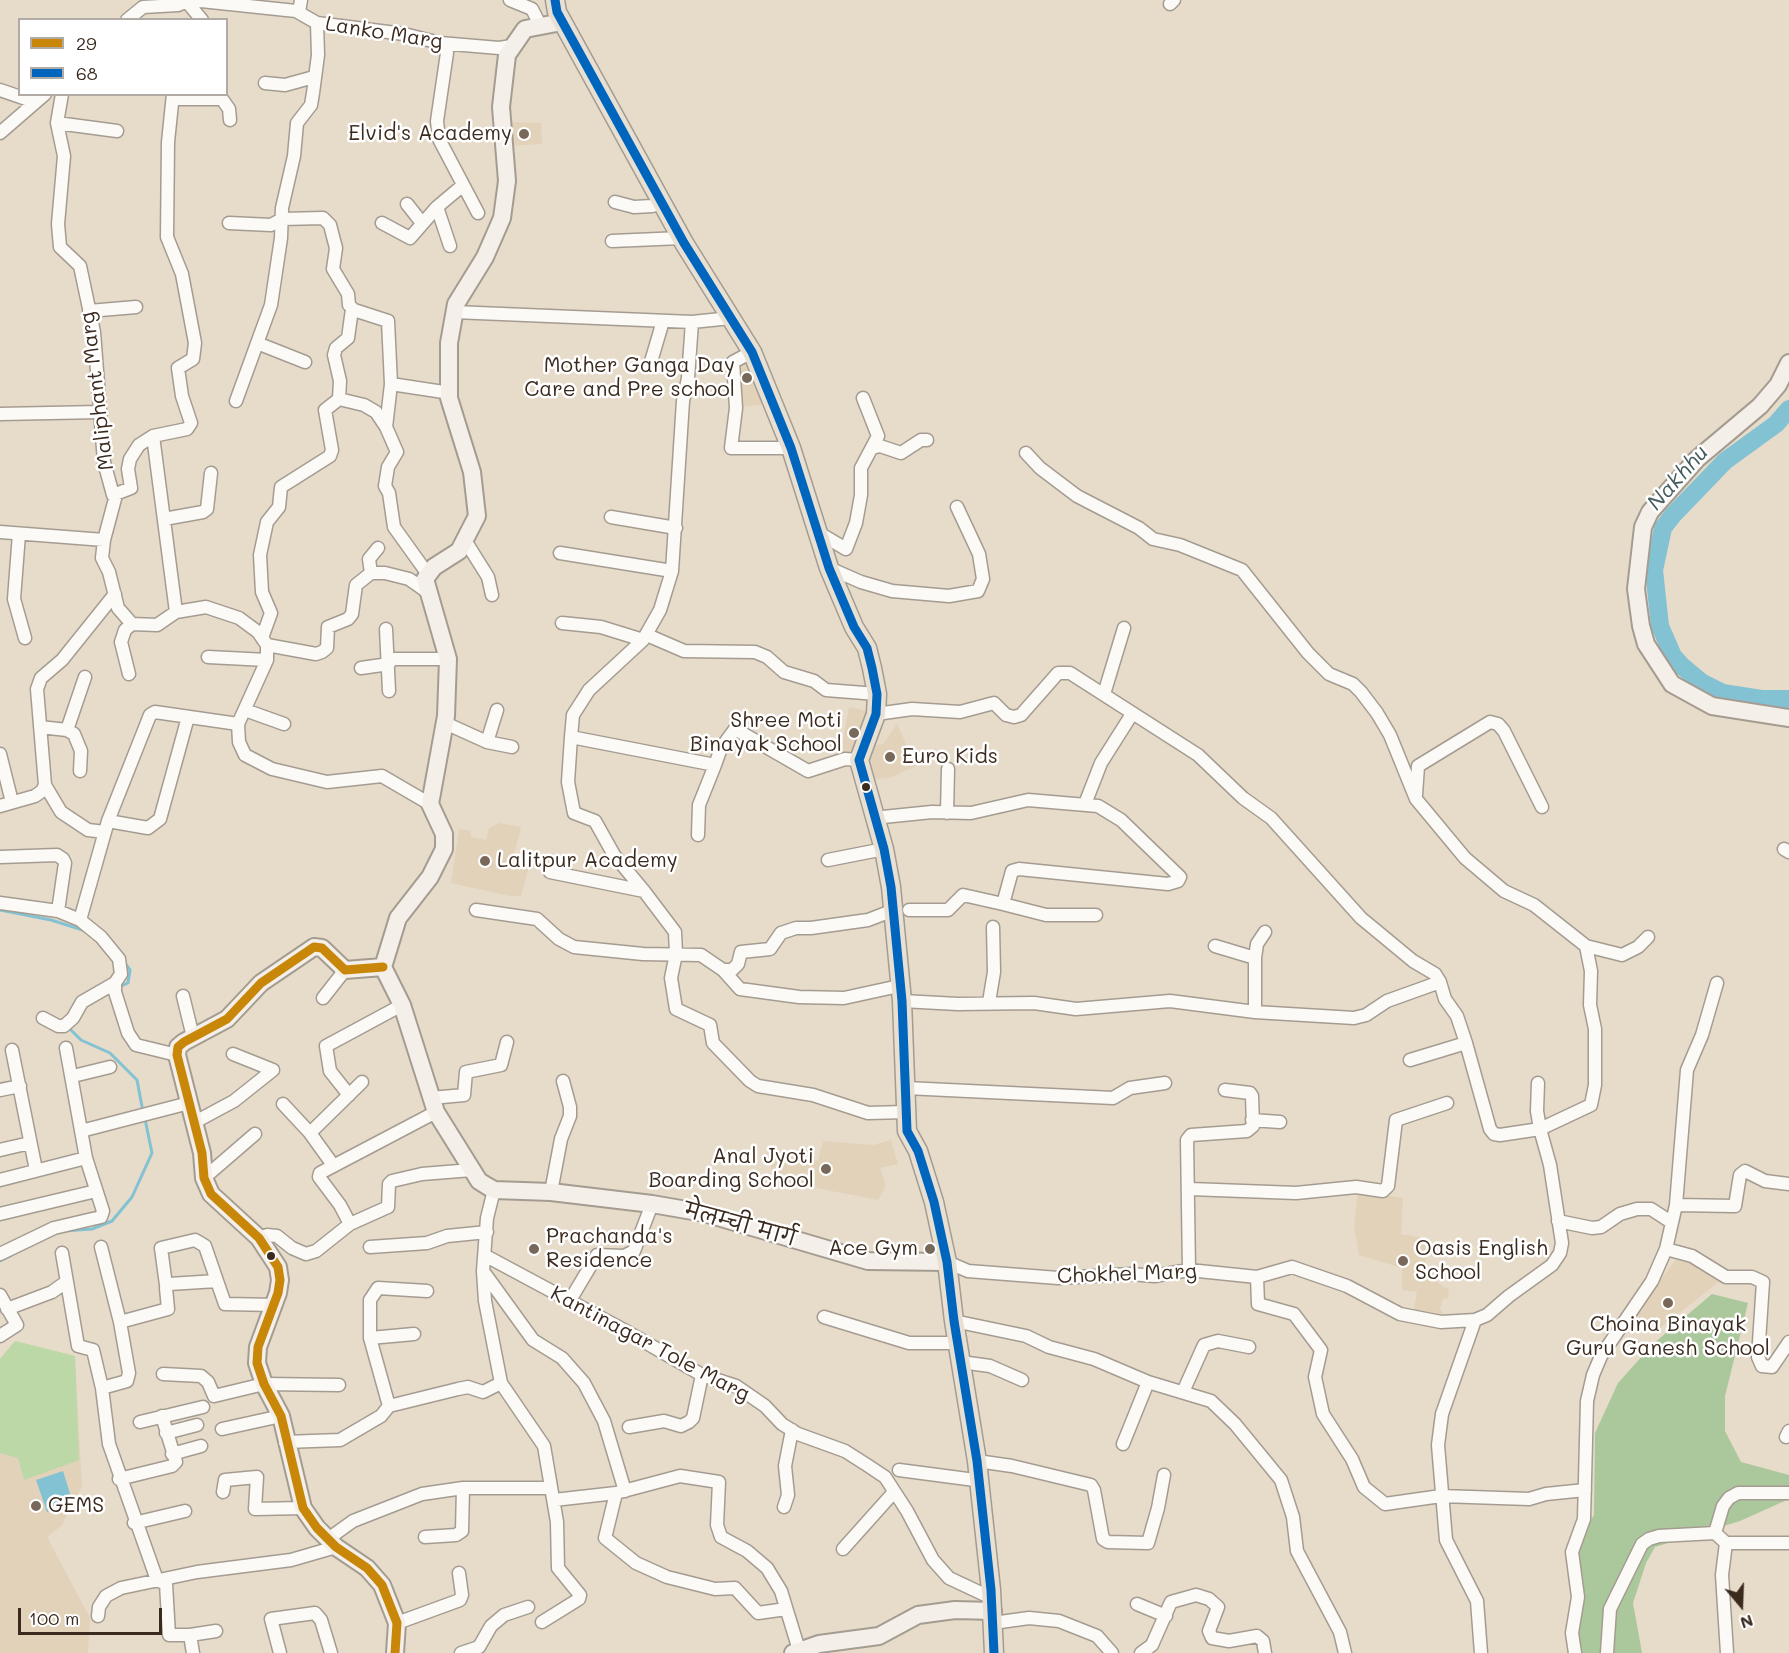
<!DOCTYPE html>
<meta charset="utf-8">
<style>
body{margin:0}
#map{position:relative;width:1789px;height:1653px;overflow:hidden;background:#e7dbca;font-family:Mali,sans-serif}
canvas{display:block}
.legend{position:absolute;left:18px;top:18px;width:210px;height:78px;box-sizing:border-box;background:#fff;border:2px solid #b1aaa5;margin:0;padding:8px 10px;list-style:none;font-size:18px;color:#3b2a1e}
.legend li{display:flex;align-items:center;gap:12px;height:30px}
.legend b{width:30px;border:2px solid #b1aaa5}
.north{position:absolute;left:1711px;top:1575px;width:60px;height:60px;-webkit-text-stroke:4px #fff;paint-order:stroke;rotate:161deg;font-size:16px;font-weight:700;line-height:24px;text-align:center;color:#3b2a1e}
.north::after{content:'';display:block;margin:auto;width:21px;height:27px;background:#3b2a1e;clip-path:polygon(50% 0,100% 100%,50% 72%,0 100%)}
.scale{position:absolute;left:18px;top:1608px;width:144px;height:27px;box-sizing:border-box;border:3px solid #3b2a1e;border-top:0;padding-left:8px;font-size:18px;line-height:21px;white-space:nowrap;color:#3b2a1e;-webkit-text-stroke:4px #fff;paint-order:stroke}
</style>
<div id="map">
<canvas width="1789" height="1653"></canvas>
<ul class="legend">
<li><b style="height:8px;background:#c88708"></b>29</li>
<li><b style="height:8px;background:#0065bd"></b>68</li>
</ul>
<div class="north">N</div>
<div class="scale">100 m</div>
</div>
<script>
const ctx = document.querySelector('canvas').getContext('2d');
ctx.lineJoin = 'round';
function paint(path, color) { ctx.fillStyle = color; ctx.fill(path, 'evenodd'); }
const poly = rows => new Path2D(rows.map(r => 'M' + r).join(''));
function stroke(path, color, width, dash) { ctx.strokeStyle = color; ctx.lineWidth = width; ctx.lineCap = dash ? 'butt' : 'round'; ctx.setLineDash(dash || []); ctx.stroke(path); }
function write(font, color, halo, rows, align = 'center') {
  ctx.font = font + ' Mali,"Playpen Sans Deva",sans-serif'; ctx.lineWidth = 5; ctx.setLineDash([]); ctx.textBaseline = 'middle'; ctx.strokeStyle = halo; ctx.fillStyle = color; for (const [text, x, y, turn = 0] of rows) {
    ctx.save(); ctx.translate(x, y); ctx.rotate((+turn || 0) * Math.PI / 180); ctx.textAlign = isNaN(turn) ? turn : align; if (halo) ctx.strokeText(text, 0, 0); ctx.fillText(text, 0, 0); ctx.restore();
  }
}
paint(poly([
 [508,122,541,123,542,144,506,146],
 [747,361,767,404,740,407,735,364],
 [849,707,872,712,857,757,840,754],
 [897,724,916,766,889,778,865,780,866,762,873,745,883,744],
 [499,823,521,827,513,859,529,867,521,896,510,896,451,883,459,829,471,831,471,837,486,840,489,828],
 [891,1140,898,1164,880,1168,886,1186,878,1200,811,1187,772,1171,767,1151,775,1149,818,1161,823,1141,873,1145],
 [1358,1191,1403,1198,1401,1234,1425,1238,1426,1268,1434,1280,1449,1290,1448,1299,1443,1298,1440,1309,1447,1319,1413,1315,1417,1292,1402,1290,1402,1268,1359,1255,1354,1226],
 [1680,1254,1719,1282,1656,1331,1632,1318],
 [15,1341,75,1356,82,1487,62,1525,47,1537,90,1618,88,1653,0,1653,0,1359]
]), '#e2d2ba');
paint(poly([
 [15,1341,75,1356,79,1460,24,1480,18,1458,0,1453,0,1359]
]), '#bcd8a7');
paint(poly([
 [1712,1294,1748,1303,1725,1396,1725,1431,1741,1462,1789,1475,1789,1499,1740,1521,1655,1547,1646,1563,1633,1603,1642,1653,1579,1653,1574,1642,1575,1546,1594,1515,1595,1433,1618,1383,1653,1344]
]), '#abc79c');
paint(poly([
 [63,1471,73,1503,47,1512,36,1480]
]), '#83c2d2');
stroke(poly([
 [0,910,51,920,86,931],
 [119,987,128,983,130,970,124,962],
 [71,1026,69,1028,81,1040,110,1053,137,1080,143,1112],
 [64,1231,92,1229,112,1221,132,1197,152,1153,145,1119],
 [0,1261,10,1256]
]), '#83c2d2', 3);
stroke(poly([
 [1789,409,1776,424,1725,461,1673,515,1663,528,1654,570,1660,626,1673,656,1682,666,1701,682,1723,693,1761,699,1789,699]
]), '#83c2d2', 18);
const street = poly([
 [510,0,532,9,541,27],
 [1170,4,1174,0],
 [299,12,301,0],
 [127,20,143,7,178,5,190,0],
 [202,20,187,2,201,1,296,11,317,23,404,34,440,43,499,48,512,46],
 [440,43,446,47,447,53,437,121,439,139,478,213],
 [265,83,285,85,314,77],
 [0,90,35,102],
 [62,94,57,123,64,156,58,224,60,247,80,266,94,332,104,462,113,495,131,488,128,469,130,459,139,445,153,436,187,429,191,423,182,396,178,368,193,359,195,343,182,274,167,237,168,142,173,94],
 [174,99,222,99,229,109,230,120],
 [57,123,117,131],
 [0,133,45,94],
 [615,202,634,207,652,206,663,202],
 [407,204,422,223],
 [437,207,450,246],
 [229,223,271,225,282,219,323,218,330,225,336,248,333,269,348,294,349,305,354,310,388,321,391,384],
 [382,223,410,238,437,207,462,186],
 [612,241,681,238],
 [89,311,136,307],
 [454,312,692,322],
 [257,343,305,362],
 [752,352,733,362,736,408,731,448,791,448],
 [650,365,663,321],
 [339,399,340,381,334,355,336,348,348,338,352,309],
 [236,401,271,305,281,238,282,208,294,156,297,123,311,105,313,93,318,55,317,23],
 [0,414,100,412],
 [153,436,176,612],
 [872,448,880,446,901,453,921,440,927,440],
 [1026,453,1040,468,1077,496,1139,528,1153,539,1180,545,1242,570,1308,653,1329,674,1353,684,1361,692,1377,713,1390,735,1416,799,1465,858,1504,891,1534,905,1586,946,1622,955,1638,947,1648,937],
 [116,495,104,540,102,558,109,572,118,608,132,624],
 [611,517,676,528],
 [164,519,203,512,207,509,211,473],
 [0,532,104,540],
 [819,533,846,549,856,523,861,495,861,468,878,436,863,398],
 [19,534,14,599,25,638],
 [466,542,488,577,492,595],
 [560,553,672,571],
 [829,568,861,582,892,591,949,596,978,591,983,579,979,554,957,507],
 [371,573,369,559,378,548],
 [427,573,394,527,389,493,385,486,388,467,397,452,386,427,391,384,450,393],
 [562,623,601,627,643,640,589,690,573,715,571,737],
 [132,624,157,625,176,612,206,607,239,618,258,632,267,645,267,660,238,724,239,742,245,755,272,769,327,782,382,776,430,804],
 [386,629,389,691],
 [647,635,684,651,755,652,767,657,784,672,814,681,826,690,877,694],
 [262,638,271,613,262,592,260,555,267,522,279,507,281,487,330,456,332,450,325,410,339,399,364,405,376,412,386,427],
 [643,640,660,610,672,571,683,401,688,378,692,322,731,318],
 [267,645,316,654,322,652,327,648,328,627,348,619,352,614,356,585,371,573,385,573,409,579,429,593],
 [208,657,267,660],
 [389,659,448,659],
 [361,668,389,664],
 [129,674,121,642,125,630,132,624],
 [1104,694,1124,628],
 [245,710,284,724],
 [497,710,487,742,512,747],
 [876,714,912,709,960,712,994,703,1006,715,1014,717,1021,715,1058,673,1070,673,1198,755,1243,798,1271,818,1361,918,1413,961,1435,974,1440,982],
 [445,723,487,742],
 [40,727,67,730,85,677],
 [67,730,74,734,81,751,80,771],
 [0,754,12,802],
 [715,765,721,748,735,729,808,771,845,759,859,760],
 [45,785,61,812,88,830,105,832],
 [1416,795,1418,766,1490,722,1498,724,1504,731,1542,807],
 [1085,804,1101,763,1132,714],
 [0,806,35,796,42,791,45,785,37,689,41,678,62,660,115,594],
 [947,813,948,769],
 [873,818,932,812,971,813,1028,800,1098,806,1121,820,1180,877,1178,881,1168,884,1019,869,1012,871,1003,904,963,895,948,910,909,910],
 [108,821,148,828,160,819,188,717],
 [1784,849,1789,852],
 [0,857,57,855,63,859,65,863,58,911],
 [828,860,884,849],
 [550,872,644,891,675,932,676,954,671,978,676,1009,710,1025,713,1043,750,1081,758,1086,813,1095,868,1113,905,1112],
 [644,891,614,855,595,821,574,813,568,782,571,737,715,765,699,805,698,835],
 [0,903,58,911,80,920],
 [1003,904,1046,915,1096,915],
 [476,910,537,919,559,939,574,947,643,954,701,955,723,970,732,970,738,964,741,952,770,949,781,933,796,928,811,928,868,920,894,910],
 [1215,946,1255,958],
 [723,970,740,989,799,997,844,998,899,986],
 [183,996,193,1037],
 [323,998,345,970],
 [902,1001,958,1004,1034,1003,1076,1009,1170,1001,1255,1012,1354,1018,1366,1015,1387,1001,1440,982,1445,999,1457,1016,1466,1043,1490,1129,1494,1134,1500,1135,1540,1129,1550,1165,1562,1243,1560,1253,1552,1265,1509,1296,1487,1315,1475,1320,1442,1414,1438,1445,1446,1540,1477,1601,1481,1653],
 [989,1002,994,972,993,927],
 [1255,1012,1255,958,1257,944,1265,932],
 [43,1018,58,1026,64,1026,73,1018,82,1002,115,983],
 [12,1050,36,1170],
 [177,1055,136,1045,128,1033,115,992,115,983,121,974,119,959,101,937,80,920,108,821,150,715,155,712,238,724],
 [1410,1060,1466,1043],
 [73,1076,110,1067],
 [1538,1083,1537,1111,1540,1129,1591,1105,1595,1085,1595,1029,1590,1005,1591,971,1586,946],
 [906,1088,1113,1098,1130,1088,1165,1083],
 [0,1090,20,1086],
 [349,1095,330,1071,326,1046,402,1005],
 [431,1098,464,1095,466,1072,501,1065,507,1042],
 [283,1104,310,1133,333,1165],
 [1252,1120,1280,1122],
 [195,1122,234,1101,273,1070,233,1054],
 [81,1131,189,1103],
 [310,1133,362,1082],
 [0,1150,30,1143],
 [204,1178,255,1134],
 [0,1180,86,1158],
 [1190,1189,1296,1193,1356,1187,1383,1191,1388,1186,1396,1120,1447,1103],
 [494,1190,487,1218,483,1271,533,1340,562,1358,584,1383,604,1421,625,1491],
 [551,1192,561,1139,570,1116,570,1107,563,1081],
 [1676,1205,1735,1206,1740,1175,1745,1171,1765,1181,1789,1184],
 [0,1214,96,1191],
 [1558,1221,1592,1228,1601,1227,1620,1214,1637,1209,1651,1209,1671,1222],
 [350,1224,340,1205,319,1177,320,1173,436,1112],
 [259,1238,267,1235,277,1236,292,1248,306,1254,316,1251,350,1224,388,1207,389,1184,392,1181,422,1174,472,1170],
 [101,1247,120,1322,129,1373,127,1381,102,1388],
 [370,1247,427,1243,447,1236,487,1232],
 [1666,1249,1692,1256,1726,1277,1752,1277,1763,1282,1758,1357,1762,1366,1772,1367,1789,1342],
 [62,1253,78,1346,93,1350,102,1388,109,1444,157,1580],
 [0,1254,54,1228,101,1217,103,1211,86,1158,66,1048],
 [486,1256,624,1330,702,1375,736,1386,765,1406,782,1424,798,1434,845,1451,867,1465,885,1477,907,1511,933,1560,949,1578,983,1594,991,1590],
 [947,1262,968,1271,1058,1278,1131,1274,1154,1276,1189,1270,1257,1277,1292,1267,1347,1286,1400,1314,1441,1322,1475,1320],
 [1189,1270,1187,1140,1191,1135,1247,1131,1253,1126,1252,1096,1250,1093,1225,1090],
 [483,1271,485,1301,501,1383,544,1446,557,1522,558,1568,580,1595,579,1599,542,1622],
 [1257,1277,1258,1304,1294,1314,1321,1350,1315,1377,1323,1414,1352,1459,1364,1487,1385,1504,1441,1496,1529,1499,1546,1494,1585,1490],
 [166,1285,161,1248,195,1240,205,1246,217,1281],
 [0,1295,17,1325,0,1336],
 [569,1302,597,1255,624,1256,634,1251,652,1204],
 [7,1309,52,1292,66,1282],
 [824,1317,909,1343,958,1343],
 [954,1321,1026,1336,1049,1347,1094,1359,1148,1382,1211,1401,1235,1424,1281,1480,1293,1517,1297,1551,1340,1632,1345,1653],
 [120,1322,168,1309,166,1288,169,1284,217,1281,225,1304,275,1305],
 [370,1338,414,1334],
 [961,1362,990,1366,1022,1380],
 [163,1374,201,1376,208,1382,214,1396,264,1384,339,1385],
 [1183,1392,1204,1345,1218,1341,1249,1347],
 [389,1406,370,1338,370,1300,378,1288,427,1291],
 [140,1422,203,1407],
 [629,1427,664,1421,681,1426,689,1422,693,1418,702,1375],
 [222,1429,281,1416],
 [166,1433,197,1425],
 [1786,1437,1789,1431],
 [285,1442,340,1440,381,1416,389,1406,458,1389,468,1387,483,1392,501,1383],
 [1123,1444,1148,1382],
 [172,1454,201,1446],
 [977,1461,1012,1466,1091,1485,1094,1490,1103,1539,1108,1542,1148,1543,1158,1508,1164,1475],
 [899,1470,975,1480,979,1477],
 [119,1479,172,1466,176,1462,162,1416],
 [223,1492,225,1480,257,1477,255,1509,303,1508],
 [554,1500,616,1493],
 [784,1507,788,1495,785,1466,792,1430],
 [134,1523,185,1511],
 [1715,1533,1723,1506,1729,1498,1738,1493,1789,1493],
 [425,1537,456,1535,462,1531,463,1488],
 [328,1539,353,1521,422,1494,463,1488,550,1488],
 [1726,1543,1722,1575,1727,1653],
 [843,1549,894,1492],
 [157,1580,166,1584,169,1635,190,1635,193,1653],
 [1137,1604,1166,1616],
 [786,1609,758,1613,735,1588,715,1589,667,1577,636,1563,605,1538,616,1493,680,1476,719,1482,717,1525,721,1537,747,1551,767,1568,781,1591,799,1650,799,1653],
 [98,1616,99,1607,106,1596,121,1588,197,1572,291,1560,336,1547],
 [397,1623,460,1600,462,1595,459,1573],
 [993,1623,1029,1618,1059,1621,1097,1636,1112,1653],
 [190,1635,216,1631],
 [280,1653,271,1619,315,1613,321,1620,331,1653],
 [461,1653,479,1647,491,1626,504,1615,528,1607],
 [1141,1653,1152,1645,1171,1602,1196,1595,1209,1599,1218,1607,1209,1631,1212,1638,1229,1641,1257,1636,1263,1641,1265,1653],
 [1575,1653,1572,1633,1578,1597,1572,1552,1584,1519,1587,1401,1593,1375,1601,1356,1652,1281,1666,1249,1676,1205,1687,1070,1702,1035,1717,983],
 [1607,1653,1610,1609,1642,1544,1649,1539,1659,1536,1715,1533,1726,1543,1789,1543]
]);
const secondary = poly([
 [562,22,525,29,507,55,501,107,507,181,502,218,485,257,456,304,449,343,449,398,472,472,477,516,459,551,434,567,425,579,448,659,446,716,430,804,444,834,444,849,430,877,398,918,383,967,402,1005,436,1112,479,1181,487,1186,494,1190,551,1192,652,1204,704,1213,868,1261,947,1262],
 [1789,363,1778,385,1760,406,1697,459,1650,512,1643,527,1636,589,1641,626,1646,644,1672,684,1712,706,1789,718],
 [383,967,345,970,322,948,314,947,261,983,227,1019,184,1042,178,1047,177,1055,202,1153,204,1178,211,1194,259,1238,278,1267,280,1280,278,1293,258,1347,257,1363,264,1384,281,1416,303,1508,317,1528,336,1547,367,1568,382,1585,397,1623,395,1653],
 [793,1653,819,1644,879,1636,918,1615,955,1610,993,1611]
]);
const primary = poly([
 [555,0,557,12,684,243,752,352,791,448,829,568,854,627,867,648,872,668,877,694,876,714,859,760,884,849,891,887,902,1001,907,1131,918,1151,934,1202,947,1262,954,1321,977,1461,991,1590,994,1653]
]);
stroke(street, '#a59c91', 15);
stroke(secondary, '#a59c91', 20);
stroke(primary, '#a59c91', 21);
stroke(street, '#fbfaf7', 12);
stroke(secondary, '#f4efe9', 16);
stroke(primary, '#e8e0d3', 18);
stroke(poly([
 [383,967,345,970,322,948,314,947,261,983,227,1019,184,1042,178,1047,177,1055,202,1153,204,1178,211,1194,259,1238,278,1267,280,1280,278,1293,258,1347,257,1363,264,1384,281,1416,303,1508,317,1528,336,1547,367,1568,382,1585,397,1623,395,1653]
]), '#c88708', 9);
stroke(poly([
 [555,0,557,12,684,243,752,352,791,448,829,568,854,627,867,648,872,668,877,694,876,714,859,760,884,849,891,887,902,1001,907,1131,918,1151,934,1202,947,1262,954,1321,977,1461,991,1590,994,1653]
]), '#0065bd', 9);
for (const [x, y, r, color] of [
 [524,134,6,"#77685a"],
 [747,378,6,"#77685a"],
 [854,733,6,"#77685a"],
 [890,757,6,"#77685a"],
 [866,787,5,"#3b2a1e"],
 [485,861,6,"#77685a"],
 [826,1169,6,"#77685a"],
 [534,1249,6,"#77685a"],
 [930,1249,6,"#77685a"],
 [271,1256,5,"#3b2a1e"],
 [1403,1261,6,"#77685a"],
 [1668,1303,6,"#77685a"],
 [36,1506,6,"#77685a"]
]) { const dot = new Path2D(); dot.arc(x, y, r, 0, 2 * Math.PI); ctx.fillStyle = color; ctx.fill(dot); stroke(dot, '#fff', 2); }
write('21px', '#3b2a1e', '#fff', [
 ["Lanko Marg",384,33,9],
 ["Maliphant Marg",97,391,-97],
 ["मेलम्ची मार्ग",740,1225,15],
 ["Chokhel Marg",1127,1274,-2],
 ["Kantinagar Tole Marg",650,1344,28]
]);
write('21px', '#3b2a1e', '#fff', [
 ["Elvid's Academy",512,134],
 ["Mother Ganga Day",735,366],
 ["Care and Pre school",735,390],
 ["Shree Moti",842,721],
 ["Binayak School",842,745],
 ["Euro Kids",902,757,"left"],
 ["Lalitpur Academy",497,861,"left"],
 ["Anal Jyoti",814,1157],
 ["Boarding School",814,1181],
 ["Prachanda's",546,1237,"left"],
 ["Residence",546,1261,"left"],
 ["Ace Gym",918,1249],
 ["Oasis English",1415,1249,"left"],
 ["School",1415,1273,"left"],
 ["Choina Binayak",1668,1325,"center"],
 ["Guru Ganesh School",1668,1349,"center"],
 ["GEMS",48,1506,"left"]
], 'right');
write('italic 22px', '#455c5e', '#fff', [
 ["Nakhhu",1678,478,-48]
]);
</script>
